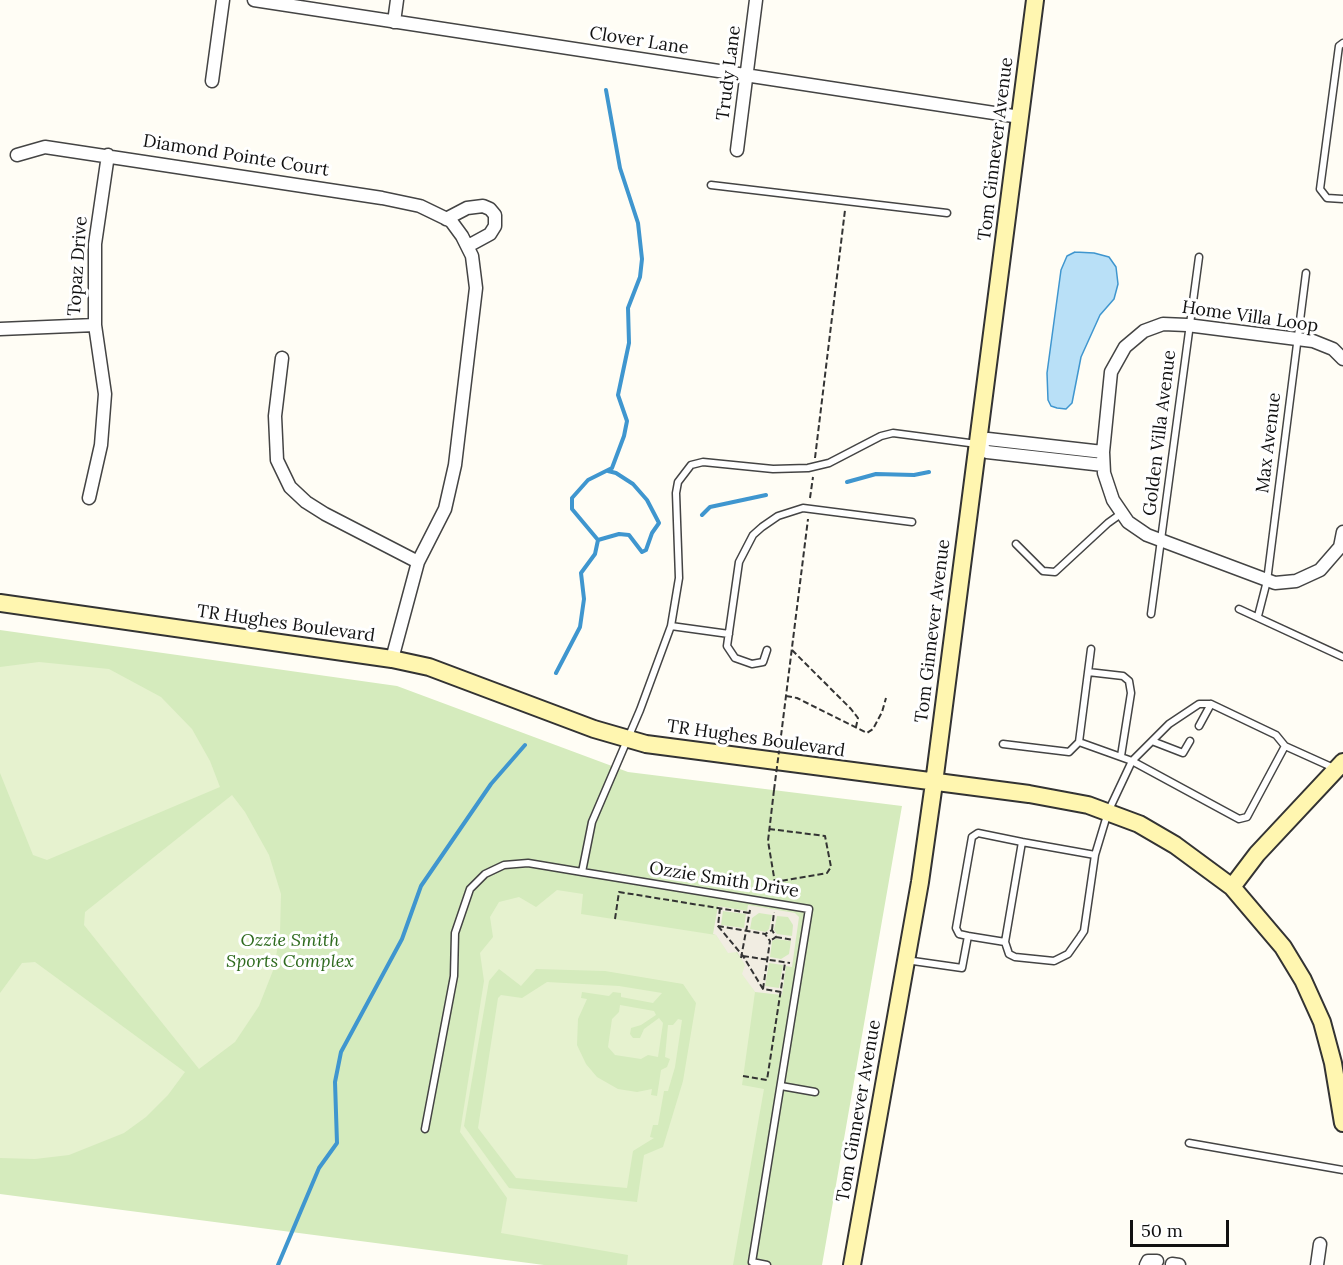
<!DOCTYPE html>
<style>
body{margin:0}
#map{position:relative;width:1343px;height:1265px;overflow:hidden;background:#fffdf5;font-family:Lora,serif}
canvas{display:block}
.scale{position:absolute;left:1130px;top:1220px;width:99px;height:27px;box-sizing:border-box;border:3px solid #111;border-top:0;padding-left:8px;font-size:18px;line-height:21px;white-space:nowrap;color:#111;-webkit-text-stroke:4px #fff;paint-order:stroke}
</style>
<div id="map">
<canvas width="1343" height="1265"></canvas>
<div class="scale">50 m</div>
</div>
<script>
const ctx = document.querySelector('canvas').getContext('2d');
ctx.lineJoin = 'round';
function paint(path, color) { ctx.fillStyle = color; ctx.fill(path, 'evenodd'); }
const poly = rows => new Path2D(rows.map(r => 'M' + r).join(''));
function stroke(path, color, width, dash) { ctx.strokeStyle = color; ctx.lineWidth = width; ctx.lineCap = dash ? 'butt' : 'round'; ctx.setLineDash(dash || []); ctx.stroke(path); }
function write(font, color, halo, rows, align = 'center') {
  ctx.font = font + ' Lora,serif'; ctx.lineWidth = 6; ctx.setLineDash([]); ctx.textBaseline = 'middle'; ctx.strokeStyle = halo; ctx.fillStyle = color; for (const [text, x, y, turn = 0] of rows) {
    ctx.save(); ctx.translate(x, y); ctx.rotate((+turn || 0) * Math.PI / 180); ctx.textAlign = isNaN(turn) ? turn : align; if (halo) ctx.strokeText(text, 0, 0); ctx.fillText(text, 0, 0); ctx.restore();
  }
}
paint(poly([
 [0,630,397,686,628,772,902,806,822,1265,544,1265,0,1194]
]), '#d5ebbd');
paint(poly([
 [39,662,109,669,161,697,192,729,210,761,220,787,47,860,33,855,0,773,0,667],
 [232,795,245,812,269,855,281,894,280,933,274,968,259,1006,235,1042,199,1069,84,925,85,912],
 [557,890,583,894,581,914,716,935,728,952,736,952,746,965,743,974,755,992,742,1085,764,1089,733,1265,627,1265,628,1255,501,1233,507,1198,460,1132,484,981,480,953,493,937,490,917,499,902,519,897,536,907],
 [499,969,521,986,536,969,605,971,683,984,696,1003,683,1081,663,1147,644,1155,637,1202,509,1188,464,1126,489,981],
 [35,962,185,1072,168,1095,146,1117,124,1133,69,1155,35,1159,0,1158,0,993,22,963],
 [547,982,619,986,662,993,653,1003,621,997,621,993,613,992,609,996,582,992,581,998,587,999,578,1019,577,1045,586,1064,597,1077,618,1089,637,1092,652,1089,651,1095,657,1096,661,1070,667,1067,670,1059,665,1057,668,1025,673,1025,678,1019,682,1020,675,1067,668,1091,664,1091,658,1125,653,1125,650,1137,654,1138,633,1151,627,1188,516,1178,478,1128,498,998,501,995,522,998],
 [620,1005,654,1011,656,1015,641,1025,631,1028,630,1034,633,1038,640,1038,644,1029,659,1018,663,1023,658,1057,648,1055,641,1059,615,1055,608,1047,612,1019,619,1012]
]), '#e6f2cf');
paint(poly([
 [748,905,795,913,799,917,792,967,786,966,782,995,755,992,742,974,745,965,737,952,728,953,716,935,713,934,718,906,747,911],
 [723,911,746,914,744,928,721,925],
 [759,913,772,915,769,929,766,932,750,929,752,918],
 [777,916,788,917,793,925,792,936,777,934,774,930],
 [776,939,791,941,789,954,781,959,770,957,772,941],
 [769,963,783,965,779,988,765,986]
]), '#f1ede2');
const water = poly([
 [1075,252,1094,253,1109,257,1116,267,1118,284,1114,299,1100,315,1081,357,1072,403,1066,409,1057,408,1051,406,1048,400,1047,373,1061,270,1067,256,1075,252]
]);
paint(water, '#b9e0f7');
stroke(water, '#3f96cf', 1.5);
stroke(poly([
 [847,482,876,474,914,475,929,472],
 [702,515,710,507,766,495],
 [598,540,619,534,629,535,642,552,646,550,652,533,659,523,647,500,633,484,616,473,608,471],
 [556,673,580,627,584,599,581,573,595,554,598,540,572,509,572,498,588,480,612,468,624,436,627,421,618,395,629,343,628,308,640,277,642,259,638,223,620,168,606,90],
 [278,1265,319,1168,337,1143,335,1082,341,1052,402,939,421,886,491,784,525,745]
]), '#3f96cf', 4);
const lane = poly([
 [1343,43,1339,46,1320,189,1327,198,1343,199],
 [711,185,947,213],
 [1016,544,1043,571,1055,572,1108,523,1122,513],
 [1239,609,1343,657],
 [1151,614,1199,257],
 [1258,616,1267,581,1306,273],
 [671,626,729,634],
 [1091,649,1079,742,1132,761,1169,724,1199,704,1211,704,1276,735,1285,746],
 [767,650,763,662,752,664,735,658,727,646,739,562,753,535,762,527,778,516,803,508,912,522],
 [1088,672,1123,676,1129,681,1131,693,1121,756],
 [1199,726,1211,704],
 [1152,741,1183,753,1190,741],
 [1003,744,1069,752,1079,742],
 [968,936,959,934,956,928,972,837,978,833,1022,842],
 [1005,942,1009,954,1015,957,1054,961,1068,954,1080,937,1084,931,1095,855,1108,812,1132,761,1239,819,1247,817,1285,746,1336,769],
 [906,960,962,968,968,936,1005,942,1022,842,1095,855],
 [781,1086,815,1092],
 [425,1129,454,976,455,933,470,889,485,874,504,865,528,863,582,872],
 [1189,1143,1343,1170],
 [767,1265,752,1262,809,909,582,872,592,822,640,710,671,626,679,578,676,493,678,482,691,465,703,462,773,469,808,468,829,463,881,436,893,433,977,444]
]);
const street = poly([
 [254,0,1020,117],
 [394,22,397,0],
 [212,81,223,0],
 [737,150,756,0],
 [17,155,45,147,382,198,420,206,451,221,462,236,472,256,476,288,455,465,445,509,418,562,392,659],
 [446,219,467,208,483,206,490,209,495,215,495,226,490,234,468,246],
 [0,329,95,325,95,244,108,155],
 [282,358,275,416,277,460,290,487,306,502,325,514,418,562],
 [1343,359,1333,349,1313,341,1187,325,1163,324,1144,331,1125,347,1111,372,1103,452,1104,473,1113,500,1128,522,1147,535,1275,583,1296,581,1320,570,1340,547,1343,532],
 [1103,452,988,439,977,444,987,452,1103,465],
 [89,498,101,445,105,394,95,325],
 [1172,1264,1179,1265],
 [1146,1265,1148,1261,1157,1261],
 [1317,1265,1320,1244]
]);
const secondary = poly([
 [0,603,392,659,429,667,594,729,646,744,1029,794,1088,805,1139,824,1175,845,1232,887,1283,947,1303,980,1322,1022,1333,1063,1343,1123],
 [1232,887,1257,854,1343,762],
 [852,1265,920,882,934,783,1035,0]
]);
stroke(lane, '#444', 9);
stroke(street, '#444', 15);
stroke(secondary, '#333', 20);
stroke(poly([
 [815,458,845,210],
 [810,498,813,477],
 [792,650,851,709,858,718,856,727],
 [786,696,797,698,867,733,873,729,882,712,886,698],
 [781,736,808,519],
 [774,790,768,841,777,895],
 [769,829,825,836,831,867,827,873,775,882],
 [720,908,718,926,765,934],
 [615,919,619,892,749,913],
 [718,926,743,956,763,989,781,992],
 [772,930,774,912],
 [776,937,793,940],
 [743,956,790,963],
 [741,958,750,910],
 [763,989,770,941,765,934,772,930,776,937,770,941],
 [743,1076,767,1080,785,963]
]), '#333', 2, [6, 3]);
stroke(lane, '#fff', 6);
stroke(street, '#fff', 12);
stroke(secondary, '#fff6b0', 16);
stroke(poly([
 [774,790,781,736]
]), '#333', 2, [6, 3]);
write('18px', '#111', '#fff', [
 ["Clover Lane",639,41,9],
 ["Trudy Lane",729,73,-83],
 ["Tom Ginnever Avenue",996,149,-83],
 ["Diamond Pointe Court",236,156,9],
 ["Topaz Drive",78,266,-86],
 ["Home Villa Loop",1250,317,8],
 ["Golden Villa Avenue",1160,433,-83],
 ["Max Avenue",1269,443,-83],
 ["TR Hughes Boulevard",286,624,8],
 ["Tom Ginnever Avenue",933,631,-83],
 ["TR Hughes Boulevard",756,739,8],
 ["Ozzie Smith Drive",724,880,9],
 ["Tom Ginnever Avenue",859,1111,-80]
]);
write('italic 18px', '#2f6b1f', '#fff', [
 ["Ozzie Smith",290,941],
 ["Sports Complex",290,962]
]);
</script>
